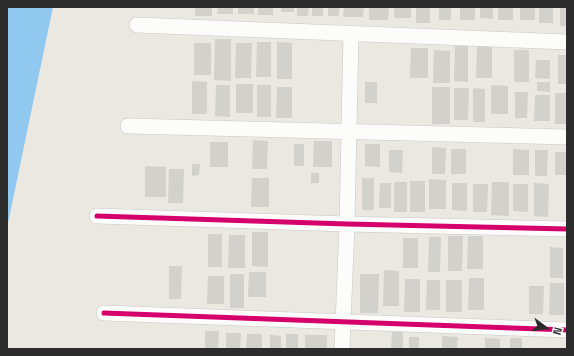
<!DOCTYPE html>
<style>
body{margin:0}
#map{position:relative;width:574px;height:356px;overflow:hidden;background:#eae8e1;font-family:"Space Grotesk",sans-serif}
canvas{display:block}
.frame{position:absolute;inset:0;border:8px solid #2c2c2c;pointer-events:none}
.north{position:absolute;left:526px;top:308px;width:40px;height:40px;-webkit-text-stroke:3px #fff;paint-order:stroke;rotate:105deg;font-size:11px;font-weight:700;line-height:16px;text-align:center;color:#2c2c2c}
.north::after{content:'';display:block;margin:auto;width:14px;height:18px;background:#2c2c2c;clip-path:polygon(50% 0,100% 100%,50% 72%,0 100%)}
</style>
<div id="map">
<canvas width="574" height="356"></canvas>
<div class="frame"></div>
<div class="north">N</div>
</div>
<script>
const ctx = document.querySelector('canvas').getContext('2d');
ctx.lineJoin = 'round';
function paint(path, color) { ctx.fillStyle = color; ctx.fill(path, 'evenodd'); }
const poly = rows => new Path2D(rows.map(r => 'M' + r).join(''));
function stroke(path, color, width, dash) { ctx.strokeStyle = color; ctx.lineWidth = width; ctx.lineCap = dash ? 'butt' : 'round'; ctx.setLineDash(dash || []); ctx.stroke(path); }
paint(poly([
 [7,7,53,7,7,228]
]), '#91c8f0');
paint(poly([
 [195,7,212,7,212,16,195,16],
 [218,7,233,7,233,14,217,14],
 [238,7,254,7,254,14,238,14],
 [258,7,273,7,273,15,258,15],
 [281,7,294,7,294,12,281,12],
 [297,7,309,7,308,16,297,16],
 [312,7,323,7,323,16,312,16],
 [328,7,339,7,339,16,328,16],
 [344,7,364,7,363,17,343,17],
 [369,7,389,7,388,20,369,20],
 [394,7,411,7,411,18,394,18],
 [416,7,430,7,430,23,416,23],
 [439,7,451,7,451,20,439,20],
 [460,7,475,7,475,20,460,20],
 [480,7,493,7,493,19,480,18],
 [498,7,513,7,513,20,498,20],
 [520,7,535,7,535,20,520,20],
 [539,7,553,7,553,23,539,23],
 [560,7,567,7,567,26,560,26],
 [215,39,231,39,231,81,214,80],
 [257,42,271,42,271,77,256,77],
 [277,42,292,43,292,79,277,79],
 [194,43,211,43,211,75,194,75],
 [236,43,252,43,251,78,235,78],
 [455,46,468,46,468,82,454,81],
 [477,46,492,47,492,78,476,78],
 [411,48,428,48,428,78,410,78],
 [434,50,450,51,450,83,433,83],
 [514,50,529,50,529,82,514,82],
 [558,55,567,55,567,84,558,84],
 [536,60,550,60,550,79,535,78],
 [192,81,207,82,207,114,192,114],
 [365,82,377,82,377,103,365,103],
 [537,82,550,82,550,92,537,91],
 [236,84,253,84,253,113,236,113],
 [216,85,230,85,230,117,215,116],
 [257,85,271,85,271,117,257,117],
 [491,85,508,86,508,114,491,114],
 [277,87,292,87,292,118,276,118],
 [432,87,450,87,450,124,432,124],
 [454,88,469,88,468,120,454,120],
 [473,88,485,89,485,122,473,122],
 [515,92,528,92,527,118,515,118],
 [555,93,567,93,567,124,555,124],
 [535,95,550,95,550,121,534,121],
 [253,140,268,141,267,169,252,169],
 [314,141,332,141,332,167,313,167],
 [210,142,228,142,228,167,210,167],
 [294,144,304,144,304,166,294,166],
 [365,144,380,144,380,167,365,166],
 [432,147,446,148,445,174,432,174],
 [451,149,466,149,466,174,451,174],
 [513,149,529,150,529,175,513,175],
 [389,150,403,150,402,173,389,172],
 [535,150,548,150,547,176,535,176],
 [555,152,567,152,567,175,555,175],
 [192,164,200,164,199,175,192,176],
 [145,166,166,167,166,197,145,197],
 [169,169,184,169,183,203,168,203],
 [311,173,319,173,319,183,311,183],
 [252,178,269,178,269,207,251,207],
 [362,178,374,178,374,210,362,210],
 [429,179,446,180,446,209,429,209],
 [410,181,425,181,425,212,410,212],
 [394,182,407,182,407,212,394,212],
 [492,182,509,182,509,216,491,215],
 [380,183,391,183,391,208,379,208],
 [452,183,467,183,467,211,452,210],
 [534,183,549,184,548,217,534,216],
 [473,184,488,184,487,212,473,212],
 [513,184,528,184,528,212,513,211],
 [252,232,268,232,268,267,252,266],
 [208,234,222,234,222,267,208,267],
 [229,235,245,235,245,268,228,268],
 [448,236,463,236,462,271,448,271],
 [468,236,483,236,483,269,467,269],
 [429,237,441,237,440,272,428,272],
 [403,238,418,238,418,268,403,268],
 [550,247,563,248,563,278,550,278],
 [169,266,182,266,181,299,169,299],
 [384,270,399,271,399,306,383,306],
 [249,272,266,272,266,297,248,297],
 [230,274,244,274,244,308,230,308],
 [360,274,379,274,378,313,360,313],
 [208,276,224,276,224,304,207,304],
 [469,278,484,278,484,310,468,310],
 [405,279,420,279,420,312,404,312],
 [427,280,440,280,440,310,426,310],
 [446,280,462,280,462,312,446,312],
 [550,283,564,283,564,315,549,315],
 [529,286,544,286,543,314,529,314],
 [205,331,219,331,218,349,205,349],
 [392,331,403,331,403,349,391,349],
 [226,333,241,333,240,349,226,349],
 [247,334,262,334,262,349,246,349],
 [286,334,298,334,298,349,286,349],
 [270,335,281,336,281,349,270,349],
 [305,335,327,335,327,348,305,348],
 [442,336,458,337,457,349,442,349],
 [409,337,419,337,419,349,409,349],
 [485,338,500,339,500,349,485,349],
 [510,338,522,338,522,349,510,349]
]), '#d3d1cc');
const street = poly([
 [137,25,567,42],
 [128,126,567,137],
 [97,216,347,224,567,229],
 [104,313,567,330],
 [342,349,347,224,351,33]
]);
stroke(street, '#c7c7c7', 16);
stroke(street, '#fcfcfa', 15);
stroke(poly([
 [97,216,347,224,567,229],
 [104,313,567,330]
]), '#d6006c', 5);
</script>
